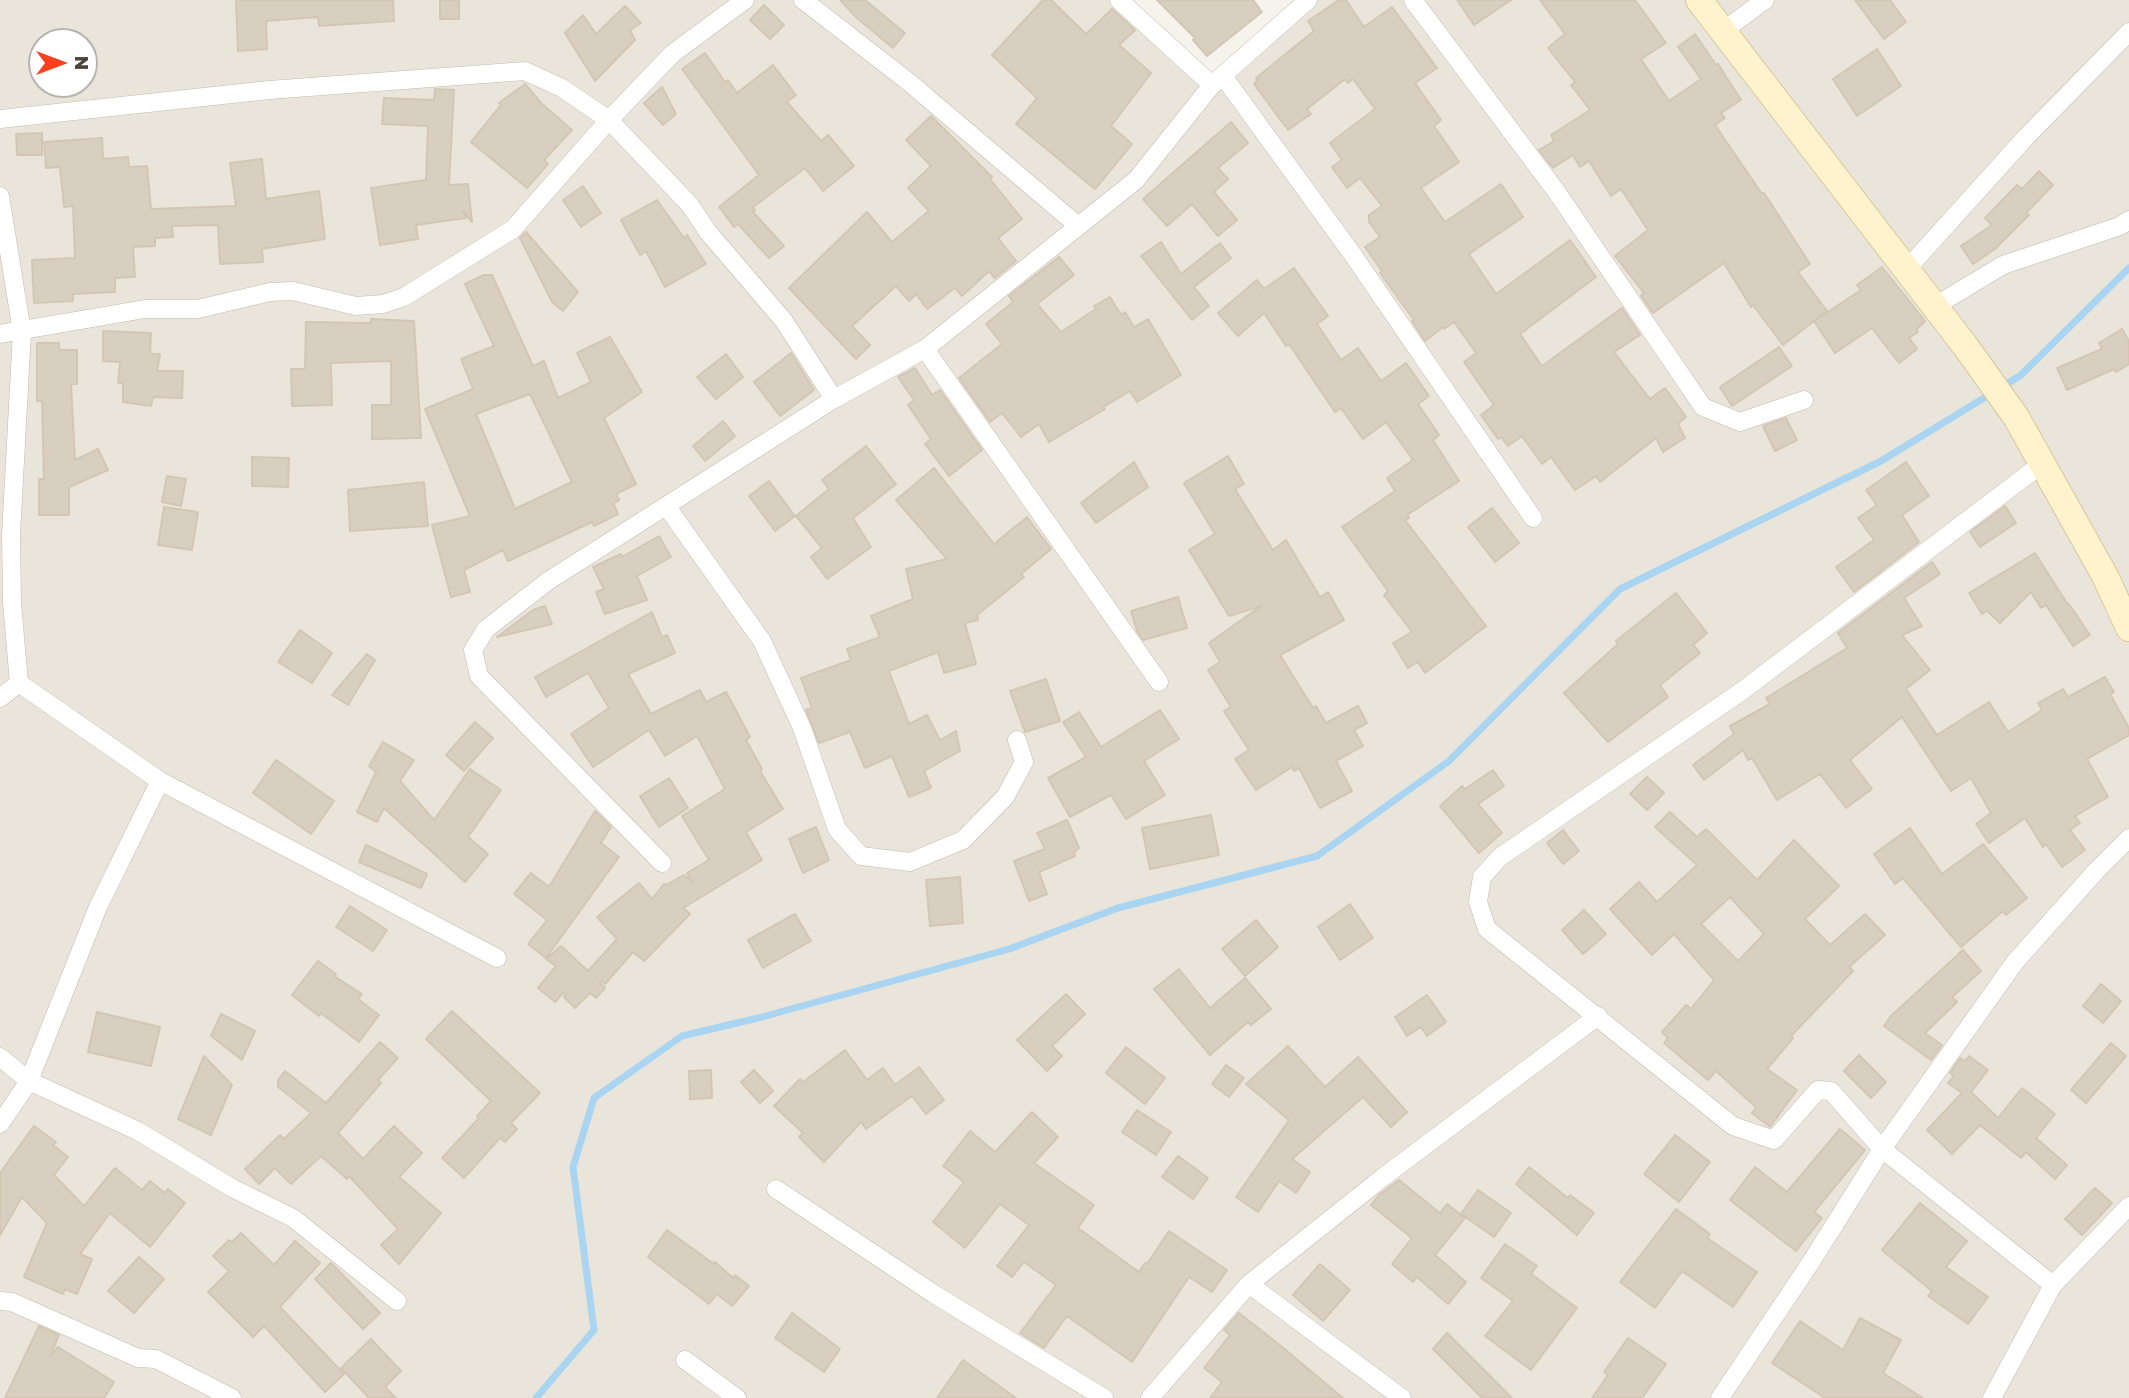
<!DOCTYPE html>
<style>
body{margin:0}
#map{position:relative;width:2129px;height:1398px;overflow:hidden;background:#f6f3ec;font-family:"Golos Text",sans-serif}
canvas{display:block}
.north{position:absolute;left:28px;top:28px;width:70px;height:70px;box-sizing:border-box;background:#fff;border:2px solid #b7b4b0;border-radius:50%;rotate:90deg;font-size:19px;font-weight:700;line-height:28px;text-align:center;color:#4b4439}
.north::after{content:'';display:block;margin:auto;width:24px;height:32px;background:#fc3f1d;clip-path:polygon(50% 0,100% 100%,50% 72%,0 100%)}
</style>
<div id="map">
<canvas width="2129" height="1398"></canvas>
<div class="north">N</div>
</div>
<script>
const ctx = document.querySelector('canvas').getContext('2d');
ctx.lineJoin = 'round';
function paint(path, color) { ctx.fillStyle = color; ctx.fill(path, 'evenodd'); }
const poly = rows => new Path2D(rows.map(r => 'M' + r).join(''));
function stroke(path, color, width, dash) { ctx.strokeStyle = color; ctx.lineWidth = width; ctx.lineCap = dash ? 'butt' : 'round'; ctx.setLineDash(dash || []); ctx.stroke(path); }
paint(poly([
 [0,0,1115,0,1203,83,1302,0,2129,0,2129,1398,0,1398],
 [42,42,84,42,84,84,42,84]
]), '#eae5da');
stroke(poly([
 [2002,387,2021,375,2129,268],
 [536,1398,594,1330,573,1167,594,1098,682,1036,762,1017,1009,949,1118,908,1317,856,1449,761,1620,589,1881,461,1992,393]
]), '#a9d4f2', 7);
const building = poly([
 [236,0,393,0,394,21,319,26,318,17,266,21,267,49,238,51,236,0],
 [440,0,459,0,459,19,440,19,440,0],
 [840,0,865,0,905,33,893,48,857,18,840,0],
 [1043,0,1051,0,1086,34,1112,9,1135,30,1119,45,1151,73,1111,126,1132,144,1095,189,1016,124,1037,98,992,55,1043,0],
 [1157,0,1253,0,1262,12,1207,56,1193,40,1195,38,1157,0],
 [1339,0,1346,0,1364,27,1392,7,1437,68,1415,83,1441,120,1434,126,1459,162,1421,188,1445,222,1501,184,1523,217,1469,254,1496,294,1570,240,1596,277,1520,334,1542,366,1622,308,1640,335,1614,352,1650,399,1665,388,1686,417,1678,424,1685,438,1663,452,1656,438,1600,482,1596,476,1575,490,1551,457,1542,464,1522,436,1508,446,1501,437,1498,439,1481,415,1494,405,1464,362,1476,353,1454,322,1444,329,1443,327,1425,341,1412,321,1414,320,1380,273,1382,271,1365,247,1380,237,1369,222,1369,215,1382,206,1360,178,1347,188,1332,167,1342,160,1330,143,1375,109,1353,79,1348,83,1345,79,1307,109,1311,114,1288,130,1254,84,1258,80,1256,78,1314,31,1308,21,1339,0],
 [1457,0,1511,0,1474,25,1457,0],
 [1540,0,1635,0,1666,43,1641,59,1669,101,1701,79,1678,47,1695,34,1716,65,1718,64,1741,100,1721,113,1725,118,1715,125,1762,194,1764,193,1810,264,1798,272,1827,311,1783,345,1753,305,1751,307,1724,263,1653,313,1641,296,1644,293,1615,256,1648,230,1621,189,1611,196,1589,161,1580,167,1573,155,1553,168,1539,150,1554,141,1551,135,1590,110,1571,85,1575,82,1548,48,1565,34,1540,0],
 [1855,0,1890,0,1906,22,1884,39,1855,0],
 [764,5,784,25,770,39,750,20,764,5],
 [625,6,641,23,630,30,635,40,595,81,565,33,583,15,596,34,625,6],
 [1877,49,1901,86,1857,116,1833,79,1877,49],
 [705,53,725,82,728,80,737,93,773,65,796,95,787,102,821,141,828,135,854,166,823,191,805,168,753,207,755,210,753,212,784,246,769,258,738,224,734,227,719,207,759,175,682,69,705,53],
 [525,84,541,103,572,130,544,160,548,164,527,188,471,142,501,105,499,103,525,84],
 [662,87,676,114,663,125,644,103,662,87],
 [435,89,454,90,449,185,468,184,472,222,463,211,466,218,416,225,418,239,380,245,371,188,426,180,428,126,382,124,384,98,434,100,435,89],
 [931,116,992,177,990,179,1022,219,998,238,1016,261,995,278,989,271,962,296,955,288,927,309,916,294,909,301,896,286,852,326,870,345,856,359,789,288,867,212,892,242,929,211,908,188,931,166,906,140,931,116],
 [1231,122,1248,143,1218,168,1228,179,1214,192,1237,220,1218,236,1192,204,1167,226,1143,199,1231,122],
 [42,133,42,155,17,155,16,134,42,133],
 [102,138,103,159,128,157,129,167,147,166,151,209,236,206,230,163,262,159,266,199,319,191,325,239,262,249,263,262,220,264,218,225,172,226,173,237,155,238,155,246,133,247,135,277,115,278,115,292,73,294,73,301,34,303,32,260,75,258,73,206,64,207,60,167,46,168,44,142,102,138],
 [2039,171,2053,185,2026,213,2029,215,1995,249,1973,264,1961,246,1992,225,1985,218,2017,185,2022,189,2039,171],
 [583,186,601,213,581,227,563,200,583,186],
 [657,200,684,238,687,235,706,264,665,287,646,251,640,255,621,220,657,200],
 [526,232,578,292,563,311,552,302,520,238,526,232],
 [1161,242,1181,274,1220,243,1231,258,1194,287,1209,306,1192,320,1141,256,1161,242],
 [1059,257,1074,275,1037,304,1061,332,1096,309,1094,306,1110,297,1121,315,1125,312,1134,327,1148,319,1181,375,1137,402,1130,391,1103,407,1105,409,1049,442,1039,424,1021,437,1002,413,990,422,959,378,1002,344,986,324,1013,302,1009,296,1059,257],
 [1882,267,1925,321,1916,330,1918,332,1909,338,1917,349,1899,363,1872,328,1835,353,1814,321,1861,290,1857,285,1882,267],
 [1294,268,1328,316,1317,324,1341,360,1358,348,1381,381,1406,363,1429,396,1418,404,1439,435,1433,440,1459,481,1407,515,1409,518,1405,520,1486,626,1425,673,1418,662,1408,668,1393,643,1412,632,1384,595,1388,591,1342,527,1395,491,1387,478,1413,460,1386,422,1363,439,1341,408,1335,412,1289,344,1286,346,1264,313,1238,336,1218,313,1257,280,1264,289,1294,268],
 [484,275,492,275,533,366,544,361,558,398,591,382,577,353,610,337,642,392,604,418,636,484,616,494,619,500,613,503,618,514,594,526,592,522,508,561,503,550,464,570,470,592,451,597,432,525,470,516,425,409,473,389,461,359,494,346,465,284,484,275],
 [530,394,572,482,515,509,476,414,530,394],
 [371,319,414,321,421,438,372,439,372,405,391,405,391,361,331,363,332,405,292,406,291,369,305,369,306,322,371,323,371,319],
 [2122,329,2129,341,2129,364,2116,372,2114,369,2067,390,2057,368,2102,349,2099,343,2122,329],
 [103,331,151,333,150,354,160,354,157,371,183,371,182,398,153,397,151,406,123,402,123,383,118,383,120,362,103,361,103,331],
 [37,343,59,343,59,350,77,350,77,384,71,384,75,460,98,449,108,470,69,487,69,515,39,515,39,479,44,479,42,401,37,401,37,343],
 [1779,347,1792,366,1732,406,1720,387,1779,347],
 [791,353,814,390,780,416,754,382,791,353],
 [726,354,743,377,716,399,697,377,726,354],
 [915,368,932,395,940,390,982,450,949,476,925,444,931,439,908,405,914,400,898,377,915,368],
 [1786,418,1797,440,1775,451,1763,426,1786,418],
 [723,421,735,436,705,461,693,446,723,421],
 [866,446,896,484,853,518,871,547,827,579,811,557,822,548,796,516,829,489,822,480,866,446],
 [1228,456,1244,484,1235,489,1273,550,1286,540,1320,597,1328,592,1344,620,1280,655,1313,708,1316,706,1326,723,1358,706,1367,723,1354,730,1363,746,1336,761,1352,791,1320,808,1299,768,1294,771,1292,767,1256,790,1235,759,1249,750,1224,711,1231,707,1208,670,1220,662,1209,643,1261,606,1229,616,1189,550,1215,534,1184,483,1228,456],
 [252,457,289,458,288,487,252,486,252,457],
 [1134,462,1148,487,1096,523,1081,503,1134,462],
 [1906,462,1929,496,1902,515,1919,542,1854,592,1836,567,1874,540,1858,518,1877,505,1866,490,1906,462],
 [934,468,994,544,1027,517,1051,549,1021,574,1024,577,977,615,978,620,965,623,976,664,944,673,938,652,889,671,909,724,927,715,940,740,956,731,960,751,924,771,931,788,909,797,892,756,865,768,850,732,819,743,806,710,812,708,801,678,851,660,847,649,880,637,871,616,913,599,906,569,947,559,896,500,934,468],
 [167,476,186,479,181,506,162,502,167,476],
 [769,481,795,516,775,531,749,496,769,481],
 [424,482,428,526,350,531,348,490,424,482],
 [2005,506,2016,523,1980,547,1970,532,2005,506],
 [164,507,198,512,192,550,158,545,164,507],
 [1492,508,1519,543,1495,562,1468,527,1492,508],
 [659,536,671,557,637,576,647,600,605,614,596,592,604,589,593,567,621,554,622,557,659,536],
 [2035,553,2068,605,2069,604,2090,635,2073,646,2046,605,2041,608,2031,592,2000,623,1987,611,1982,614,1969,593,2035,553],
 [1932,562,1940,574,1904,598,1922,626,1902,635,1930,670,1906,689,1937,735,1989,702,2008,732,2042,710,2038,703,2063,689,2068,697,2105,677,2114,692,2110,694,2129,728,2129,735,2087,759,2108,797,2075,816,2080,823,2070,830,2085,850,2062,867,2046,844,2043,847,2025,818,1989,843,1976,824,1991,813,1971,778,1951,791,1902,717,1850,760,1872,789,1846,808,1820,774,1777,800,1752,758,1748,760,1743,750,1704,780,1693,765,1734,734,1730,726,1770,704,1766,698,1847,648,1838,633,1932,562],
 [1676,593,1707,633,1693,645,1700,653,1660,685,1668,697,1608,742,1564,693,1618,644,1616,641,1676,593],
 [1178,597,1187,628,1143,640,1137,631,1131,611,1178,597],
 [545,606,552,624,497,637,533,610,545,606],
 [652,612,662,637,667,635,675,653,628,674,651,714,700,690,706,702,726,692,750,737,746,740,762,769,760,771,783,809,746,832,762,860,683,908,690,914,644,961,633,952,605,984,602,981,600,983,605,988,596,998,590,993,575,1008,564,997,566,995,563,993,555,1002,538,988,556,966,546,959,561,946,588,971,617,939,597,917,639,883,652,899,664,884,666,885,684,875,693,882,687,873,709,860,682,816,725,789,697,736,665,756,649,730,593,767,571,734,609,708,588,673,546,697,535,677,652,612],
 [300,630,332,653,312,683,278,662,300,630],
 [367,654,375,660,348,705,332,695,367,654],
 [1046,679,1060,721,1025,732,1010,691,1046,679],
 [1160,710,1179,739,1144,761,1165,795,1126,819,1111,795,1070,817,1048,778,1086,757,1063,722,1079,712,1101,747,1160,710],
 [475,722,493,738,464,771,446,755,475,722],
 [383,742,414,760,400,781,434,820,470,769,501,790,468,837,488,854,465,882,384,808,377,822,357,812,376,772,369,766,383,742],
 [276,760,334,801,311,834,253,793,276,760],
 [1493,770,1504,786,1478,804,1502,833,1479,853,1440,806,1462,786,1465,789,1493,770],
 [1647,777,1664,793,1647,810,1630,794,1647,777],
 [669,778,688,808,659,827,640,796,669,778],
 [595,811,611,827,601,843,619,857,546,958,528,944,547,920,514,894,531,873,549,887,595,811],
 [1670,812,1697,837,1706,829,1757,880,1794,840,1839,886,1805,919,1830,945,1865,914,1885,935,1849,967,1853,971,1791,1036,1793,1038,1767,1069,1797,1090,1770,1127,1752,1113,1756,1107,1716,1071,1708,1080,1664,1043,1668,1038,1662,1032,1686,1005,1691,1009,1714,980,1674,934,1652,955,1610,909,1639,882,1657,902,1697,865,1655,827,1670,812],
 [1730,897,1764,934,1738,961,1701,924,1730,897],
 [1211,815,1219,855,1150,869,1142,828,1211,815],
 [1067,820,1079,848,1074,852,1075,856,1039,872,1047,894,1029,901,1014,861,1045,849,1037,833,1067,820],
 [816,827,829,860,803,873,789,839,816,827],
 [1910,828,1942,874,1983,844,2027,898,2006,915,2003,911,1961,947,1903,878,1895,884,1874,854,1910,828],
 [1563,830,1579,851,1563,864,1547,843,1563,830],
 [366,845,427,874,421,888,359,862,366,845],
 [960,877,963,923,930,926,926,880,960,877],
 [1350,904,1373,938,1340,960,1318,927,1350,904],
 [350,906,387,930,373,951,336,927,350,906],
 [1584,910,1606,934,1583,954,1562,930,1584,910],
 [795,914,811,941,763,968,748,940,795,914],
 [1256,920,1278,947,1245,976,1222,949,1256,920],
 [1963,950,1981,971,1952,997,1957,1002,1925,1033,1942,1045,1931,1060,1884,1026,1891,1016,1963,950],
 [318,961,336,974,334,976,362,994,358,999,379,1015,359,1042,321,1013,319,1016,292,995,318,961],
 [1179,969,1210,1008,1245,978,1271,1009,1251,1025,1248,1022,1210,1055,1154,989,1179,969],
 [2101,984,2121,1001,2103,1023,2083,1006,2101,984],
 [1066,994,1085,1014,1052,1046,1062,1056,1047,1071,1017,1040,1066,994],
 [1427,995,1446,1022,1427,1036,1421,1027,1407,1036,1395,1017,1427,995],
 [452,1011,540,1093,511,1123,517,1129,505,1142,500,1138,464,1178,442,1158,479,1118,477,1116,491,1101,426,1039,452,1011],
 [97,1012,160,1027,151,1066,88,1052,97,1012],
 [221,1014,255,1031,242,1060,211,1036,221,1014],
 [380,1042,398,1058,378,1080,381,1083,338,1133,363,1159,394,1126,422,1153,399,1177,441,1213,399,1264,381,1245,398,1229,349,1176,347,1179,321,1156,291,1184,275,1168,259,1184,245,1169,280,1135,284,1139,311,1113,278,1087,278,1080,285,1071,326,1103,380,1042],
 [2111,1043,2126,1056,2086,1103,2071,1090,2111,1043],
 [1288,1046,1325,1087,1358,1057,1407,1112,1391,1127,1363,1097,1292,1159,1310,1172,1296,1193,1279,1181,1258,1212,1236,1197,1289,1120,1246,1084,1288,1046],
 [1126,1047,1165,1078,1145,1104,1106,1073,1126,1047],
 [845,1050,867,1080,883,1068,895,1085,919,1067,944,1100,926,1114,912,1096,866,1129,861,1122,824,1162,799,1137,803,1133,774,1106,800,1079,803,1082,845,1050],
 [1859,1055,1886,1082,1871,1098,1844,1071,1859,1055],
 [204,1056,232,1085,211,1135,178,1119,204,1056],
 [1969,1056,1988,1070,1971,1092,1998,1118,2022,1088,2055,1114,2036,1138,2067,1165,2055,1179,2026,1152,2021,1158,1980,1125,1952,1154,1927,1130,1962,1093,1948,1083,1954,1076,1950,1073,1960,1058,1965,1061,1969,1056],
 [1226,1065,1244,1078,1229,1097,1212,1084,1226,1065],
 [711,1070,712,1098,690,1099,689,1071,711,1070],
 [754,1070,773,1091,760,1103,741,1082,754,1070],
 [1137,1110,1171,1132,1156,1155,1122,1132,1137,1110],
 [1032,1112,1058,1137,1034,1163,1094,1205,1078,1228,1139,1272,1145,1263,1147,1264,1169,1231,1227,1270,1212,1292,1189,1277,1132,1362,1067,1316,1044,1348,1020,1333,1056,1285,1024,1262,1012,1277,997,1266,1029,1225,1000,1204,965,1248,933,1222,964,1182,943,1166,970,1131,995,1152,1032,1112],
 [34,1126,56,1142,53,1145,68,1157,54,1175,84,1206,115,1168,142,1190,150,1181,165,1193,168,1189,185,1203,150,1247,110,1213,80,1254,92,1259,77,1294,65,1289,63,1294,24,1277,47,1223,22,1197,0,1235,0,1173,34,1126],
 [1840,1129,1865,1150,1814,1212,1822,1218,1796,1251,1730,1200,1755,1167,1787,1192,1840,1129],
 [1675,1135,1710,1162,1679,1202,1644,1174,1675,1135],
 [1178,1156,1208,1178,1193,1199,1162,1177,1178,1156],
 [1529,1167,1568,1198,1570,1195,1594,1213,1577,1235,1516,1184,1529,1167],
 [1399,1180,1440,1213,1447,1204,1465,1218,1435,1255,1466,1282,1448,1304,1417,1277,1413,1282,1392,1264,1412,1238,1371,1205,1379,1195,1399,1180],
 [2095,1188,2112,1203,2082,1235,2065,1219,2095,1188],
 [1478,1190,1511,1213,1494,1237,1461,1214,1478,1190],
 [1920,1203,1967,1241,1946,1267,1988,1297,1968,1324,1928,1296,1932,1291,1882,1250,1920,1203],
 [1676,1209,1710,1234,1707,1238,1757,1272,1733,1307,1682,1271,1655,1308,1620,1282,1676,1209],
 [667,1230,714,1264,715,1262,733,1278,735,1275,749,1286,732,1306,717,1294,709,1304,648,1257,667,1230],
 [241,1233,274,1265,295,1241,320,1263,280,1307,344,1374,325,1392,264,1326,253,1337,208,1292,229,1271,213,1256,229,1240,232,1242,241,1233],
 [1505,1244,1537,1266,1531,1274,1577,1308,1531,1370,1485,1336,1513,1301,1481,1278,1505,1244],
 [139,1257,164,1279,134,1313,108,1291,139,1257],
 [331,1263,380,1313,363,1329,315,1279,331,1263],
 [1320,1264,1350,1290,1323,1321,1293,1295,1320,1264],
 [792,1313,840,1349,824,1372,775,1338,792,1313],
 [1239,1313,1281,1346,1343,1398,1210,1398,1222,1382,1204,1368,1230,1335,1224,1330,1239,1313],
 [1860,1318,1901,1340,1883,1373,1923,1398,1825,1398,1772,1363,1800,1321,1843,1350,1860,1318],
 [39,1326,59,1335,50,1356,58,1347,114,1382,104,1398,5,1398,39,1326],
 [1447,1333,1512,1398,1482,1398,1433,1349,1447,1333],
 [1628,1338,1666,1364,1642,1398,1592,1398,1608,1375,1604,1372,1628,1338],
 [371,1339,401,1371,385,1387,396,1398,369,1398,341,1368,371,1339],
 [963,1360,1016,1398,937,1398,963,1360]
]);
paint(building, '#d8cfc1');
stroke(building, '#d3c7b4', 2);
const street = poly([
 [803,0,910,83,1077,225],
 [1119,0,1212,85],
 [1413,0,1556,191,1703,407,1740,422,1804,400],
 [1723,31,1765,0],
 [1223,76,1353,255,1533,518],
 [0,119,269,90,525,71,562,88,609,120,690,205,708,232,784,321,834,399],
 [0,196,22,332,11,535,12,603,19,683],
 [1907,269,2026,137,2129,32],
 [1935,306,2003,265,2120,226,2129,220],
 [0,334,145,309,198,309,270,292,293,291,356,306,383,304,404,297,513,229,609,120,672,54,745,0],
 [925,349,1159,682],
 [2043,463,1742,691,1500,857,1482,877,1478,902,1487,929,1733,1126,1774,1140,1818,1090,1831,1091,1882,1149,2053,1285],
 [667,507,762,641,802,728,837,829,861,856,910,862,963,840,1005,797,1024,762,1017,740],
 [19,683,160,781,497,958],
 [0,698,19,683],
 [662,863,479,676,473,650,486,629,548,581,834,399,925,349,1136,180,1212,85,1308,0],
 [0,1057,29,1081,138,1131,232,1188,293,1218,397,1301],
 [0,1124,29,1081,98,907,160,781],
 [776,1189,934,1294,1104,1398],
 [1249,1284,1402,1398],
 [0,1301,12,1302,138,1358,156,1359,232,1398],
 [685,1360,737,1398],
 [1150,1398,1249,1284,1382,1178,1598,1016],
 [1720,1398,1811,1262,1882,1149,2015,962,2096,871,2129,838],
 [1992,1398,2053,1285,2129,1206]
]);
const secondary = poly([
 [1699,0,1966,347,2016,417,2105,576,2129,628]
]);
stroke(street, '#c2bbae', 19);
stroke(secondary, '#d6c79b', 28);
stroke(street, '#fff', 18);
stroke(secondary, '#fff3cd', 26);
</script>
